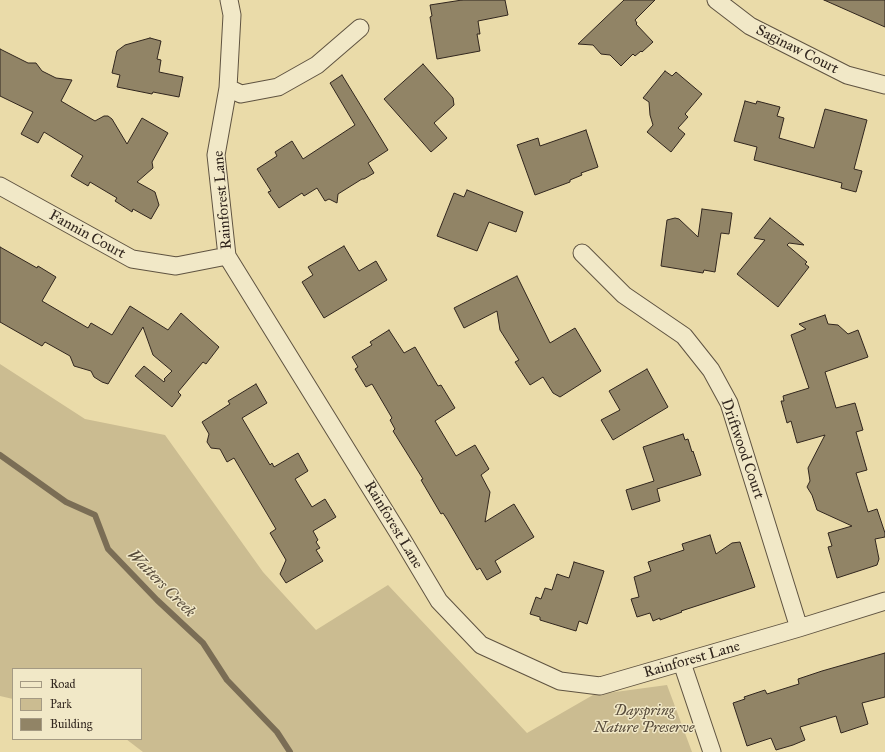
<!DOCTYPE html>
<style>
body{margin:0}
#map{position:relative;width:885px;height:752px;overflow:hidden;background:#eadba9;font-family:"IM FELL Great Primer",serif}
canvas{display:block}
.legend{position:absolute;left:12px;top:668px;width:130px;height:72px;box-sizing:border-box;background:#f1e8c7;border:1px solid #a49a83;margin:0;padding:5px 7px;list-style:none;font-size:12px;color:#31261e}
.legend li{display:flex;align-items:center;gap:8px;height:20px}
.legend b{width:20px;border:1px solid #a49a83}
</style>
<div id="map">
<canvas width="885" height="752"></canvas>
<ul class="legend">
<li><b style="height:5px;background:#f1e8c7"></b>Road</li>
<li><b style="height:11px;background:#cbbc91"></b>Park</li>
<li><b style="height:11px;background:#918466"></b>Building</li>
</ul>
</div>
<script>
const ctx = document.querySelector('canvas').getContext('2d');
ctx.lineJoin = 'round';
function paint(path, color) { ctx.fillStyle = color; ctx.fill(path, 'evenodd'); }
const poly = rows => new Path2D(rows.map(r => 'M' + r).join(''));
function stroke(path, color, width, dash) { ctx.strokeStyle = color; ctx.lineWidth = width; ctx.lineCap = dash ? 'butt' : 'round'; ctx.setLineDash(dash || []); ctx.stroke(path); }
function write(font, color, halo, rows, align = 'center') {
  ctx.font = font + ' "IM FELL Great Primer",serif'; ctx.lineWidth = 3; ctx.setLineDash([]); ctx.textBaseline = 'middle'; ctx.strokeStyle = halo; ctx.fillStyle = color; for (const [text, x, y, turn = 0] of rows) {
    ctx.save(); ctx.translate(x, y); ctx.rotate((+turn || 0) * Math.PI / 180); ctx.textAlign = isNaN(turn) ? turn : align; if (halo) ctx.strokeText(text, 0, 0); ctx.fillText(text, 0, 0); ctx.restore();
  }
}
paint(poly([
 [0,364,85,419,165,435,263,572,316,630,388,585,527,733,593,695,667,685,692,752,143,752,126,739,141,739,141,669,13,669,13,699,0,696]
]), '#cbbc91');
stroke(poly([
 [0,455,66,502,95,515,108,549,157,600,203,643,227,680,277,732,290,752]
]), '#7a6d55', 6);
const building = poly([
 [462,0,505,0,508,15,478,21,480,34,477,34,480,51,437,59,430,17,432,16,430,5,462,0],
 [624,0,655,0,635,20,637,23,636,24,653,42,642,52,641,51,635,56,633,54,621,66,610,55,601,54,593,45,578,44,624,0],
 [824,0,885,0,885,27,824,0],
 [150,38,161,41,157,59,161,60,159,72,183,77,179,97,153,92,152,94,117,87,120,75,112,73,117,51,125,45,150,38],
 [0,49,28,63,36,63,42,71,56,78,72,80,61,101,95,121,104,116,108,116,112,119,127,144,142,118,168,133,152,162,153,168,137,182,155,192,159,205,151,219,133,209,132,212,115,201,117,198,90,182,88,186,71,176,83,156,44,132,38,143,21,134,33,112,0,96,0,49],
 [423,64,453,98,454,105,434,123,447,138,431,152,384,99,423,64],
 [665,71,672,76,676,72,702,94,685,114,688,117,678,128,685,134,671,152,647,132,653,125,650,115,649,102,643,98,665,71],
 [342,75,388,150,368,163,374,173,364,179,362,179,338,194,337,203,329,199,325,201,317,188,304,196,302,193,279,208,268,192,271,191,257,169,277,156,275,152,292,141,303,159,355,125,330,83,342,75],
 [745,101,756,104,757,101,780,107,777,116,784,118,779,138,814,148,825,109,867,120,854,169,862,171,856,192,841,188,842,183,754,160,757,147,734,141,745,101],
 [586,130,598,167,581,173,582,175,570,180,570,182,535,195,517,145,538,138,540,146,586,130],
 [467,190,523,212,516,232,489,222,477,251,437,236,454,193,464,197,467,190],
 [702,209,732,213,729,234,721,233,715,272,704,270,703,273,661,266,667,220,675,218,679,219,698,237,702,209],
 [770,218,804,245,789,243,787,245,807,262,805,264,809,267,778,307,737,274,765,240,754,238,770,218],
 [344,246,359,271,376,261,387,280,324,318,302,282,313,275,308,267,344,246],
 [0,247,37,268,38,266,56,277,42,301,88,328,91,323,112,335,130,306,168,330,181,313,219,347,206,364,203,362,178,392,181,395,172,407,135,376,144,366,164,382,165,380,164,379,172,371,153,355,143,327,108,384,102,382,94,377,91,371,74,366,70,356,45,342,42,346,0,322,0,247],
 [517,276,550,343,575,328,601,371,560,397,553,393,543,377,530,385,515,362,519,360,500,330,497,311,464,328,454,308,517,276],
 [825,315,828,324,838,325,848,334,858,330,868,357,825,372,836,408,855,403,863,430,856,432,867,470,856,473,868,512,877,509,885,533,885,537,875,539,879,559,877,565,837,578,828,547,832,546,828,533,852,526,817,510,812,495,807,487,810,481,808,468,825,435,797,443,791,421,787,423,781,401,784,401,783,396,809,388,791,335,806,329,799,324,825,315],
 [389,330,404,353,415,347,438,386,441,385,455,408,435,421,456,456,475,445,489,469,481,475,490,492,485,522,514,504,534,537,495,561,501,572,487,580,480,568,477,570,447,519,443,513,441,514,421,480,423,479,393,431,395,429,390,420,392,418,372,384,366,387,355,369,358,367,352,357,372,345,370,342,389,330],
 [647,369,668,407,613,440,601,420,620,410,609,391,647,369],
 [256,384,267,403,242,418,270,465,272,463,274,467,298,453,308,471,295,479,312,507,325,499,336,517,313,531,318,540,316,542,320,548,316,550,323,561,286,583,280,574,286,560,270,533,276,529,234,458,227,462,220,449,211,448,207,442,209,434,202,422,230,404,228,401,256,384],
 [683,434,685,440,688,439,692,452,693,451,701,475,657,489,660,501,632,510,626,490,654,481,643,447,683,434],
 [710,535,716,554,732,543,740,542,755,587,681,611,682,612,660,620,660,618,653,621,650,613,637,617,631,599,639,597,634,577,651,571,648,562,684,550,682,544,710,535],
 [574,562,604,571,587,624,579,621,576,631,540,620,540,617,530,614,536,597,541,599,545,588,552,590,557,574,569,578,574,562],
 [885,653,885,697,862,703,868,724,841,733,836,716,800,727,805,740,793,745,776,750,771,738,747,746,733,703,745,699,744,697,765,690,767,694,799,684,798,679,822,671,885,653]
]);
paint(building, '#918466');
stroke(building, '#31261e', 1);
const minor = poly([
 [229,0,232,15,228,88,216,155,227,256,399,534,439,601,481,645,560,681,600,686,799,628,885,601],
 [716,0,750,26,847,75,885,85],
 [228,88,241,94,278,87,317,65,360,28],
 [0,186,132,259,176,266,227,256],
 [582,253,624,295,684,336,711,370,729,403,799,628],
 [682,663,712,752]
]);
stroke(minor, '#5f5341', 19);
stroke(minor, '#f1e8c7', 17);
write('15px', '#31261e', '#f1e8c7', [
 ["Saginaw Court",797,50,27],
 ["Rainforest Lane",223,200,-95],
 ["Fannin Court",87,235,29],
 ["Driftwood Court",742,449,71],
 ["Rainforest Lane",393,525,59],
 ["Rainforest Lane",692,660,-16]
]);
write('italic 15px', '#584c3b', '#f1e8c7', [
 ["Dayspring",644,711],
 ["Nature Preserve",644,728]
]);
write('italic 16px', '#564a3a', '#f1e8c7', [
 ["Watters Creek",161,584,45]
]);
</script>
